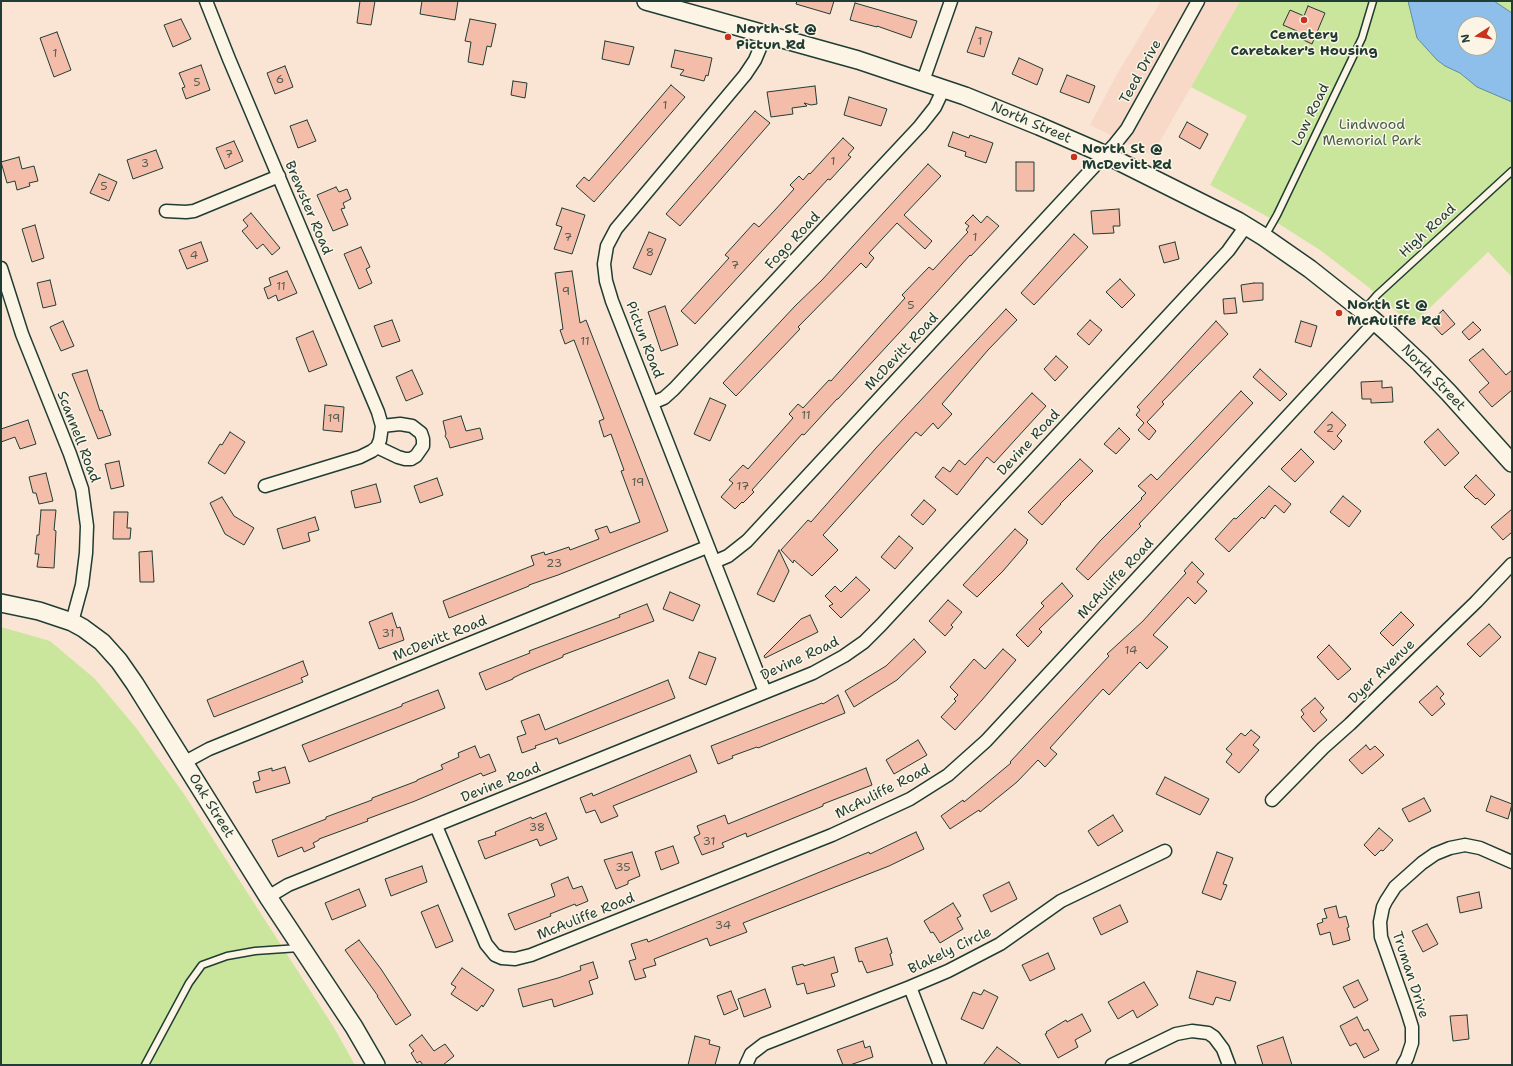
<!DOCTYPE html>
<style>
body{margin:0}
#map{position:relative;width:1513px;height:1066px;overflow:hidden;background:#fae4d3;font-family:"Shantell Sans",sans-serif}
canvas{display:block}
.frame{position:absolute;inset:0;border:2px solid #1f3d34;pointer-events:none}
.north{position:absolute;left:1457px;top:16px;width:40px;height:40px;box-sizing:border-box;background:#fcf5e5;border:1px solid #a4ab9e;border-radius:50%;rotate:258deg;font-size:11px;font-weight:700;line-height:16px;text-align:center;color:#1f3d34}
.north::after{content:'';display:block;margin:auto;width:14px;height:18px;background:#c8321e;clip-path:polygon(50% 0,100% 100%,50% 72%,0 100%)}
</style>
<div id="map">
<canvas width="1513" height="1066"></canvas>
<div class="frame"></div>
<div class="north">N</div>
</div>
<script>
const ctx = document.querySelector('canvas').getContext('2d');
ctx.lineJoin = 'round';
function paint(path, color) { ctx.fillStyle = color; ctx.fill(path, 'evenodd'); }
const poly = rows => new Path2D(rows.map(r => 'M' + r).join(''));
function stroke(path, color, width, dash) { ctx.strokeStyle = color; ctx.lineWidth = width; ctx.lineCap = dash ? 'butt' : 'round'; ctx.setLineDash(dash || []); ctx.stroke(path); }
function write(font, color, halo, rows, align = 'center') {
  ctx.font = font + ' "Shantell Sans",sans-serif'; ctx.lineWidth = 3; ctx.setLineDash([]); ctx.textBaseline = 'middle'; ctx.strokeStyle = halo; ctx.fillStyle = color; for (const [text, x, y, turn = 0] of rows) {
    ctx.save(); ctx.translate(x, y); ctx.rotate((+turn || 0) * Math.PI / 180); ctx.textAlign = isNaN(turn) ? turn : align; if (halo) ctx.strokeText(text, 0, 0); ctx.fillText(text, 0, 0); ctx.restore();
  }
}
paint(poly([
 [1161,1,1240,1,1152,155,1090,125,1116,76]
]), '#f8d8c6');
paint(poly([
 [1240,1,1512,1,1512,277,1488,252,1412,325,1367,286,1320,250,1268,217,1210,185,1247,116,1191,87],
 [1465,24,1489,24,1489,48,1465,48],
 [1,627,50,641,95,679,137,729,184,794,333,1026,355,1065,1,1065]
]), '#cae69d');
const water = poly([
 [1408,1,1494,1,1512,13,1512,102,1477,87,1460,73,1445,66,1437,60,1417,38,1408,1],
 [1465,24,1489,24,1489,48,1465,48,1465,24]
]);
paint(water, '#8ebfea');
stroke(water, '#628ba1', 1);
const building = poly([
 [360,1,375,1,371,25,357,23,360,1],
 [422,1,458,1,455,20,420,14,422,1],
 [797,1,834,1,830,14,796,4,797,1],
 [855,3,917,21,911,38,877,26,877,27,850,20,855,3],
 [1308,6,1325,13,1312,44,1295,36,1297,31,1283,25,1290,10,1304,16,1308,6],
 [181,19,191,39,173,47,164,25,181,19],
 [470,19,496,24,491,47,487,46,483,65,468,62,471,42,465,41,470,19],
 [976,27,992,32,984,57,967,52,976,27],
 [57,32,71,70,54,77,40,38,57,32],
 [605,41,634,47,629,65,602,59,605,41],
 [675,50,712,58,708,76,706,75,704,81,680,75,684,70,671,67,675,50],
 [1019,58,1043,69,1037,85,1012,74,1019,58],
 [201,65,210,90,186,99,182,88,185,87,179,73,201,65],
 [285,66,293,87,275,94,267,73,285,66],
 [1067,75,1095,86,1089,103,1060,92,1067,75],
 [513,81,527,83,525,98,511,95,513,81],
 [671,85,685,97,594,202,576,186,584,177,589,181,671,85],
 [815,86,817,104,811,105,804,103,807,106,792,108,793,114,771,117,767,92,815,86],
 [849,97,887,109,881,126,844,115,849,97],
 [755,111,770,123,680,226,666,214,755,111],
 [307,120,316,141,298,148,290,126,307,120],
 [1187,122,1208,134,1200,149,1179,137,1187,122],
 [953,132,969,138,970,135,993,143,986,163,965,156,966,152,948,146,953,132],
 [843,138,854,148,848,155,851,157,830,180,828,179,695,324,681,311,729,258,725,255,754,223,759,227,775,210,794,189,790,185,799,176,803,180,809,173,810,174,843,138],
 [234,141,243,161,225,169,216,148,234,141],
 [156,150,163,168,133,179,127,160,156,150],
 [19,157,22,169,34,166,38,181,29,183,30,186,17,190,15,181,7,183,1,162,19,157],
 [1016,162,1034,162,1034,191,1016,191,1016,162],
 [928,164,941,176,904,215,932,241,925,249,897,223,869,253,874,258,866,268,861,263,798,327,800,329,736,396,723,383,796,305,822,280,928,164],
 [99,174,117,182,109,201,90,193,99,174],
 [336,187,339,192,347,189,351,199,343,203,345,208,341,209,348,225,333,231,317,195,336,187],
 [562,208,585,215,572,254,554,249,562,227,556,225,562,208],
 [1119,209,1120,226,1113,226,1114,233,1093,234,1091,211,1119,209],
 [251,213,280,248,272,255,263,244,257,249,242,231,248,226,243,220,251,213],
 [973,215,981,223,987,216,999,226,971,256,970,255,936,293,838,399,837,399,804,435,802,434,752,490,754,492,743,503,742,502,735,509,721,497,733,483,729,480,743,465,748,469,793,418,789,414,798,404,803,408,829,380,831,381,905,298,902,295,929,267,933,270,968,232,966,230,969,226,965,223,973,215],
 [35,225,44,258,32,262,22,229,35,225],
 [649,232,666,239,651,275,633,268,649,232],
 [1074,234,1088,247,1034,305,1021,293,1074,234],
 [201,242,208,261,187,269,179,250,201,242],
 [1175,242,1179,259,1164,263,1159,246,1175,242],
 [361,247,370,267,366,269,372,283,359,289,344,254,361,247],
 [287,271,297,293,278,301,276,295,268,299,264,288,271,285,269,278,287,271],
 [572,271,580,323,586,320,668,531,558,575,529,585,529,586,449,618,443,601,534,565,531,556,544,552,545,555,569,547,570,550,599,539,595,530,607,526,610,533,640,522,621,471,624,470,611,434,604,437,599,421,604,419,574,340,565,344,560,330,563,329,555,273,572,271],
 [1120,279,1135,295,1122,308,1106,292,1120,279],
 [50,280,56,305,43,308,37,283,50,280],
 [1254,283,1263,283,1263,300,1243,302,1241,285,1254,283],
 [1235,298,1237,313,1224,314,1223,299,1235,298],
 [665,306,678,345,661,351,648,312,665,306],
 [1006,309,1017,320,988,350,942,404,952,414,938,429,933,423,921,436,916,432,823,535,838,550,812,576,794,560,793,563,781,550,808,520,811,522,876,448,1006,309],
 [1443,310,1455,324,1442,335,1430,322,1443,310],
 [392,320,400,341,382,347,374,326,392,320],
 [1090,320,1102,330,1089,345,1077,334,1090,320],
 [63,321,74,346,61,351,50,327,63,321],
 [1216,321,1228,334,1162,402,1164,404,1147,422,1156,431,1149,440,1138,430,1144,423,1136,415,1140,410,1137,407,1216,321],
 [1301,321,1317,326,1311,347,1295,342,1301,321],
 [1473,322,1481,330,1469,340,1462,332,1473,322],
 [313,331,327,365,309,372,296,338,313,331],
 [1483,349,1506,375,1512,370,1512,390,1492,407,1479,392,1489,383,1469,360,1483,349],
 [1056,356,1068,367,1055,381,1044,369,1056,356],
 [1260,369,1287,394,1280,401,1253,377,1260,369],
 [87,370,100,411,102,410,111,435,98,439,72,374,87,370],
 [412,370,423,394,406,401,396,377,412,370],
 [1382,381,1382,388,1392,387,1393,402,1371,403,1371,399,1362,399,1361,382,1382,381],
 [1241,391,1253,403,1139,524,1141,526,1088,580,1076,569,1100,541,1142,499,1141,498,1146,493,1138,486,1151,474,1157,480,1241,391],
 [1032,393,1046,406,994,463,987,457,957,495,935,477,943,467,950,472,959,460,965,465,1032,393],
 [710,398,726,405,710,441,694,434,710,398],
 [325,405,344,407,342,432,323,430,325,405],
 [1332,412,1346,425,1337,436,1342,441,1334,450,1314,432,1332,412],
 [461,416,466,431,480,428,483,439,450,448,448,441,445,436,446,434,443,421,461,416],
 [28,420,36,444,20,449,15,437,1,442,1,429,28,420],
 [1119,428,1130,439,1116,454,1104,444,1119,428],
 [1438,429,1459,453,1445,466,1424,442,1438,429],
 [230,432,245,442,225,474,208,463,220,444,222,445,230,432],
 [1301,449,1314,462,1295,482,1281,469,1301,449],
 [1080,459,1093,471,1060,504,1061,504,1042,525,1028,512,1080,459],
 [119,461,124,486,111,489,105,464,119,461],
 [46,473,53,501,39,504,36,493,33,493,29,477,46,473],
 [1476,475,1495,495,1485,505,1477,498,1476,499,1464,487,1476,475],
 [437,478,443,495,420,503,414,486,437,478],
 [376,484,381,502,355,508,351,491,376,484],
 [1269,486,1291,504,1284,513,1275,505,1264,519,1262,517,1229,552,1215,539,1234,518,1236,519,1269,486],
 [1343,496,1361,511,1349,527,1330,512,1343,496],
 [222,497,234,516,254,528,244,545,225,534,210,503,222,497],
 [924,500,936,510,923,525,911,515,924,500],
 [1512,509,1512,532,1503,540,1491,527,1512,509],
 [41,510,56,510,54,530,56,531,54,568,37,567,39,554,35,554,37,535,39,535,41,510],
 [114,512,128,512,127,528,131,528,130,539,113,539,114,512],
 [315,517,319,530,308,533,310,541,283,549,277,529,315,517],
 [1015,529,1028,540,1026,542,1027,543,1003,571,977,597,963,585,1015,529],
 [899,536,913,548,895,569,881,557,899,536],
 [779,550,789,571,774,602,757,594,779,550],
 [152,551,154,582,140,582,139,552,152,551],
 [1192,562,1204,574,1197,582,1207,591,1195,604,1188,597,1153,635,1168,647,1147,669,1140,662,1109,695,1103,689,1050,748,1057,754,1045,767,1038,760,1017,782,980,812,979,810,950,829,941,816,963,800,964,802,1011,763,1010,762,1109,656,1107,654,1143,621,1186,573,1184,571,1192,562],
 [856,577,870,590,841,618,829,606,833,604,825,596,835,586,841,592,856,577],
 [1062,583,1073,596,1039,629,1042,632,1028,647,1016,635,1044,606,1041,603,1062,583],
 [670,592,700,605,693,621,663,609,670,592],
 [948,600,962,612,951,625,953,627,945,636,929,621,948,600],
 [647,604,654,621,563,655,563,657,521,674,513,678,513,679,486,690,479,673,530,653,529,651,620,617,619,615,647,604],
 [1401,612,1414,625,1393,646,1380,633,1401,612],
 [392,613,397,628,400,627,404,640,379,649,369,622,392,613],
 [810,615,818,632,765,658,764,656,801,619,810,615],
 [1489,624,1501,637,1480,657,1467,644,1489,624],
 [914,639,926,652,897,680,854,707,845,691,886,666,914,639],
 [1329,645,1351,669,1338,680,1317,657,1329,645],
 [1003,649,1016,660,982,700,955,730,941,717,956,701,954,699,958,695,950,687,974,659,985,669,1003,649],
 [699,652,716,658,706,685,689,678,699,652],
 [303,661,308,675,301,678,303,682,214,717,207,700,303,661],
 [668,680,675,698,559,744,557,738,535,746,536,748,522,753,517,737,526,734,521,721,539,714,545,730,668,680],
 [1437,686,1444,694,1440,698,1445,704,1432,716,1419,702,1437,686],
 [438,690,445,708,309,762,302,745,402,706,402,704,438,690],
 [838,695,845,713,758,748,757,747,732,756,733,758,718,764,711,746,822,703,823,704,838,695],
 [1315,698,1324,708,1320,712,1327,720,1314,732,1301,717,1304,714,1301,710,1315,698],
 [1251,730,1260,737,1253,745,1259,750,1239,773,1226,762,1232,754,1226,749,1241,733,1245,736,1251,730],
 [918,740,927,755,894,774,886,760,918,740],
 [1366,745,1370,750,1375,746,1384,755,1362,774,1349,760,1366,745],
 [475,746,480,758,489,754,496,771,483,776,481,773,415,801,367,819,368,821,319,839,319,840,313,843,315,847,304,852,302,847,278,857,272,840,326,819,326,817,372,800,372,798,417,781,417,780,443,769,441,765,459,757,458,753,475,746],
 [690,755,697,772,613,806,618,816,601,823,595,810,586,813,580,798,592,793,593,796,690,755],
 [285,767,290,783,256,793,253,782,260,780,258,772,272,768,272,771,285,767],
 [866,768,872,785,823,804,823,806,747,837,746,833,722,843,724,847,702,855,694,837,700,834,697,826,725,815,728,824,866,768],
 [1165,777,1209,799,1200,815,1156,794,1165,777],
 [1491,796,1512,804,1508,819,1486,811,1491,796],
 [1424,798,1431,811,1409,822,1402,809,1424,798],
 [546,813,557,839,540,846,537,839,485,859,478,841,496,835,495,832,531,817,532,819,546,813],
 [1113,815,1123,831,1098,846,1088,831,1113,815],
 [1379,828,1393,840,1383,851,1381,850,1375,856,1364,845,1379,828],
 [916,832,924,849,889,866,743,923,747,932,710,946,707,938,654,959,656,965,643,969,646,977,635,980,629,961,636,959,631,944,647,939,648,942,869,852,870,854,916,832],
 [673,846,679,863,661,870,655,852,673,846],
 [632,852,640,876,628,881,628,884,616,889,604,860,632,852],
 [1217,852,1233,858,1223,884,1227,885,1221,900,1202,893,1217,852],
 [422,866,427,882,391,896,385,879,422,866],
 [568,877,573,889,582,886,588,901,576,906,575,904,550,914,551,916,515,930,508,914,555,896,551,884,568,877],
 [1009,882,1017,899,991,912,983,895,1009,882],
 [359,889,366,906,332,920,325,903,359,889],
 [1479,892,1482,908,1460,913,1457,897,1479,892],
 [953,903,961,916,957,918,963,929,940,943,933,932,931,933,924,921,953,903],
 [438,905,453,941,436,948,421,912,438,905],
 [1120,905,1128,922,1101,935,1093,918,1120,905],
 [1336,906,1339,918,1346,916,1349,927,1347,928,1350,940,1333,945,1330,932,1320,935,1317,924,1323,922,1322,919,1327,918,1324,909,1336,906],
 [1427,924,1438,944,1423,952,1412,931,1427,924],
 [887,938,892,953,890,954,893,965,867,973,862,961,859,962,855,948,887,938],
 [359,940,381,969,411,1015,396,1025,377,996,378,996,345,950,359,940],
 [1048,953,1055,969,1030,981,1022,965,1048,953],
 [834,957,838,972,831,974,835,986,807,994,804,983,797,985,792,967,803,964,804,966,834,957],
 [593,962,598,978,589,981,593,994,554,1007,552,999,523,1007,518,989,558,978,581,970,580,966,593,962],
 [462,968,494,990,483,1007,482,1005,477,1011,451,994,456,987,451,984,462,968],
 [1197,971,1236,982,1230,1001,1216,997,1213,1005,1189,998,1197,971],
 [1358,980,1368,1000,1354,1008,1343,987,1358,980],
 [1144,982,1158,1005,1137,1018,1133,1010,1118,1019,1108,1002,1144,982],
 [765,989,771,1007,744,1017,738,999,765,989],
 [984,990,998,997,983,1029,961,1019,973,992,981,995,984,990],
 [731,991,738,1009,724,1015,717,996,731,991],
 [1082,1014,1091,1031,1075,1040,1078,1047,1058,1058,1045,1034,1047,1033,1046,1032,1066,1020,1067,1022,1082,1014],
 [1467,1015,1469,1039,1453,1041,1450,1016,1467,1015],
 [1357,1017,1364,1031,1368,1029,1379,1050,1364,1058,1356,1043,1350,1046,1340,1026,1357,1017],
 [422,1035,434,1051,445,1044,454,1056,443,1065,423,1065,420,1061,417,1063,411,1053,414,1051,409,1045,422,1035],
 [695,1036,710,1040,709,1044,720,1047,715,1065,688,1065,695,1036],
 [1283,1037,1292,1065,1263,1065,1257,1046,1283,1037],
 [863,1041,865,1048,870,1046,873,1057,850,1065,843,1065,837,1050,863,1041],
 [997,1047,1022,1065,983,1065,997,1047]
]);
paint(building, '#f4bda9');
stroke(building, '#1f3d34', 1);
const lane = poly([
 [1265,236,1277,215,1362,38,1373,1],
 [1363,311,1377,295,1512,171],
 [145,1065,189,983,202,965,227,956,255,951,299,948]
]);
const street = poly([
 [206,1,229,59,378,412,382,426,380,440,377,447,372,451,360,457,265,486],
 [923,81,951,1],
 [166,211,186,212,194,211,279,176],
 [1,268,22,334,70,454,82,489,87,526,86,553,82,585,72,622],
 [652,403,664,398,674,389,920,126,935,107,944,88],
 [377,447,398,457,405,459,411,459,416,456,423,446,423,439,421,433,412,426,400,424,382,426],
 [714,562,728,556,747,541,1115,144,1127,129,1198,1],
 [765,692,612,301,606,281,604,264,607,246,616,229,745,75,755,60,766,34],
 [185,762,209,749,707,547],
 [1272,800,1323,748,1350,724,1476,602,1512,564],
 [436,826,486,944,495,955,502,958,515,959,531,955,832,835,910,799,948,775,986,741,1375,322],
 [268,897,288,885,813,673,844,656,864,642,881,625,1228,251,1246,226],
 [910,987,940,1065],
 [746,1065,751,1054,764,1044,910,987,948,971,1000,944,1061,901,1165,851],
 [1112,1065,1176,1034,1192,1031,1208,1033,1214,1037,1223,1049,1229,1065],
 [1403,1065,1407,1058,1412,1043,1412,1027,1407,1011,1381,937,1380,922,1383,907,1386,901,1395,887,1422,863,1435,854,1450,848,1465,845,1480,848,1512,862]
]);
const secondary = poly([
 [646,1,858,60,965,96,1039,126,1106,155,1238,221,1264,237,1310,269,1363,311,1389,334,1420,363,1449,393,1512,463],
 [1,603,39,611,72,622,83,628,102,642,119,661,135,684,268,897,354,1027,376,1065]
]);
stroke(lane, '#1f3d34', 9);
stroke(street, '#1f3d34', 15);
stroke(secondary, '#1f3d34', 20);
stroke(lane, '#fcf5e5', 6);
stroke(street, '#fcf5e5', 12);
stroke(secondary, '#fcf5e5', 17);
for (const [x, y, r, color] of [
 [1304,20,4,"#c8321e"],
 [728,37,4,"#c8321e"],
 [1074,157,4,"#c8321e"],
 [1339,313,4,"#c8321e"]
]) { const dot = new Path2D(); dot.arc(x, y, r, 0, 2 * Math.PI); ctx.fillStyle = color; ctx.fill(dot); stroke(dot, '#fcf5e5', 1.5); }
write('12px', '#545d51', null, [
 ["1",980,42],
 ["1",55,54],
 ["6",280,80],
 ["5",197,83],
 ["1",665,106],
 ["7",229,155],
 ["1",833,162],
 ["3",145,164],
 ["5",104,187],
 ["7",568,238],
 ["1",975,238],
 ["8",650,253],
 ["4",194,256],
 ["7",735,266],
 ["11",281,287],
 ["9",566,292],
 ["5",911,306],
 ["11",585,342],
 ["11",806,416],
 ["19",334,419],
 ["2",1330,429],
 ["19",638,483],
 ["17",743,487],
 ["23",554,564],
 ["31",388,634],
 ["14",1131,651],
 ["38",537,828],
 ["31",709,842],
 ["35",623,868],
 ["34",723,926]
]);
write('bold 14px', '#1f3d34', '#fcf5e5', [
 ["North St @",736,29],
 ["Pictun Rd",736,45],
 ["Cemetery",1304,35,"center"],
 ["Caretaker's Housing",1304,51,"center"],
 ["North St @",1082,149],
 ["McDevitt Rd",1082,165],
 ["North St @",1347,305],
 ["McAuliffe Rd",1347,321]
], 'left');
write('14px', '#1f3d34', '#fcf5e5', [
 ["Teed Drive",1141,72,-61],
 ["Low Road",1311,115,-64],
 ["North Street",1031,123,23],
 ["Brewster Road",308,208,67],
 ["High Road",1428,231,-43],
 ["Fogo Road",793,241,-47],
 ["Pictun Road",644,340,69],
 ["McDevitt Road",902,352,-47],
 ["North Street",1433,378,46],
 ["Scannell Road",78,437,69],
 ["Devine Road",1029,443,-47],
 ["McAuliffe Road",1116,579,-47],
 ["McDevitt Road",440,639,-22],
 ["Devine Road",800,659,-25],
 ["Dyer Avenue",1382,672,-44],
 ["Devine Road",501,783,-22],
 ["McAuliffe Road",883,792,-27],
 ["Oak Street",211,806,58],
 ["McAuliffe Road",586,917,-22],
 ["Blakely Circle",950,951,-26],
 ["Truman Drive",1410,975,72]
]);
write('14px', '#415f49', '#fcf5e5', [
 ["Lindwood",1372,125],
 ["Memorial Park",1372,141]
]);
</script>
